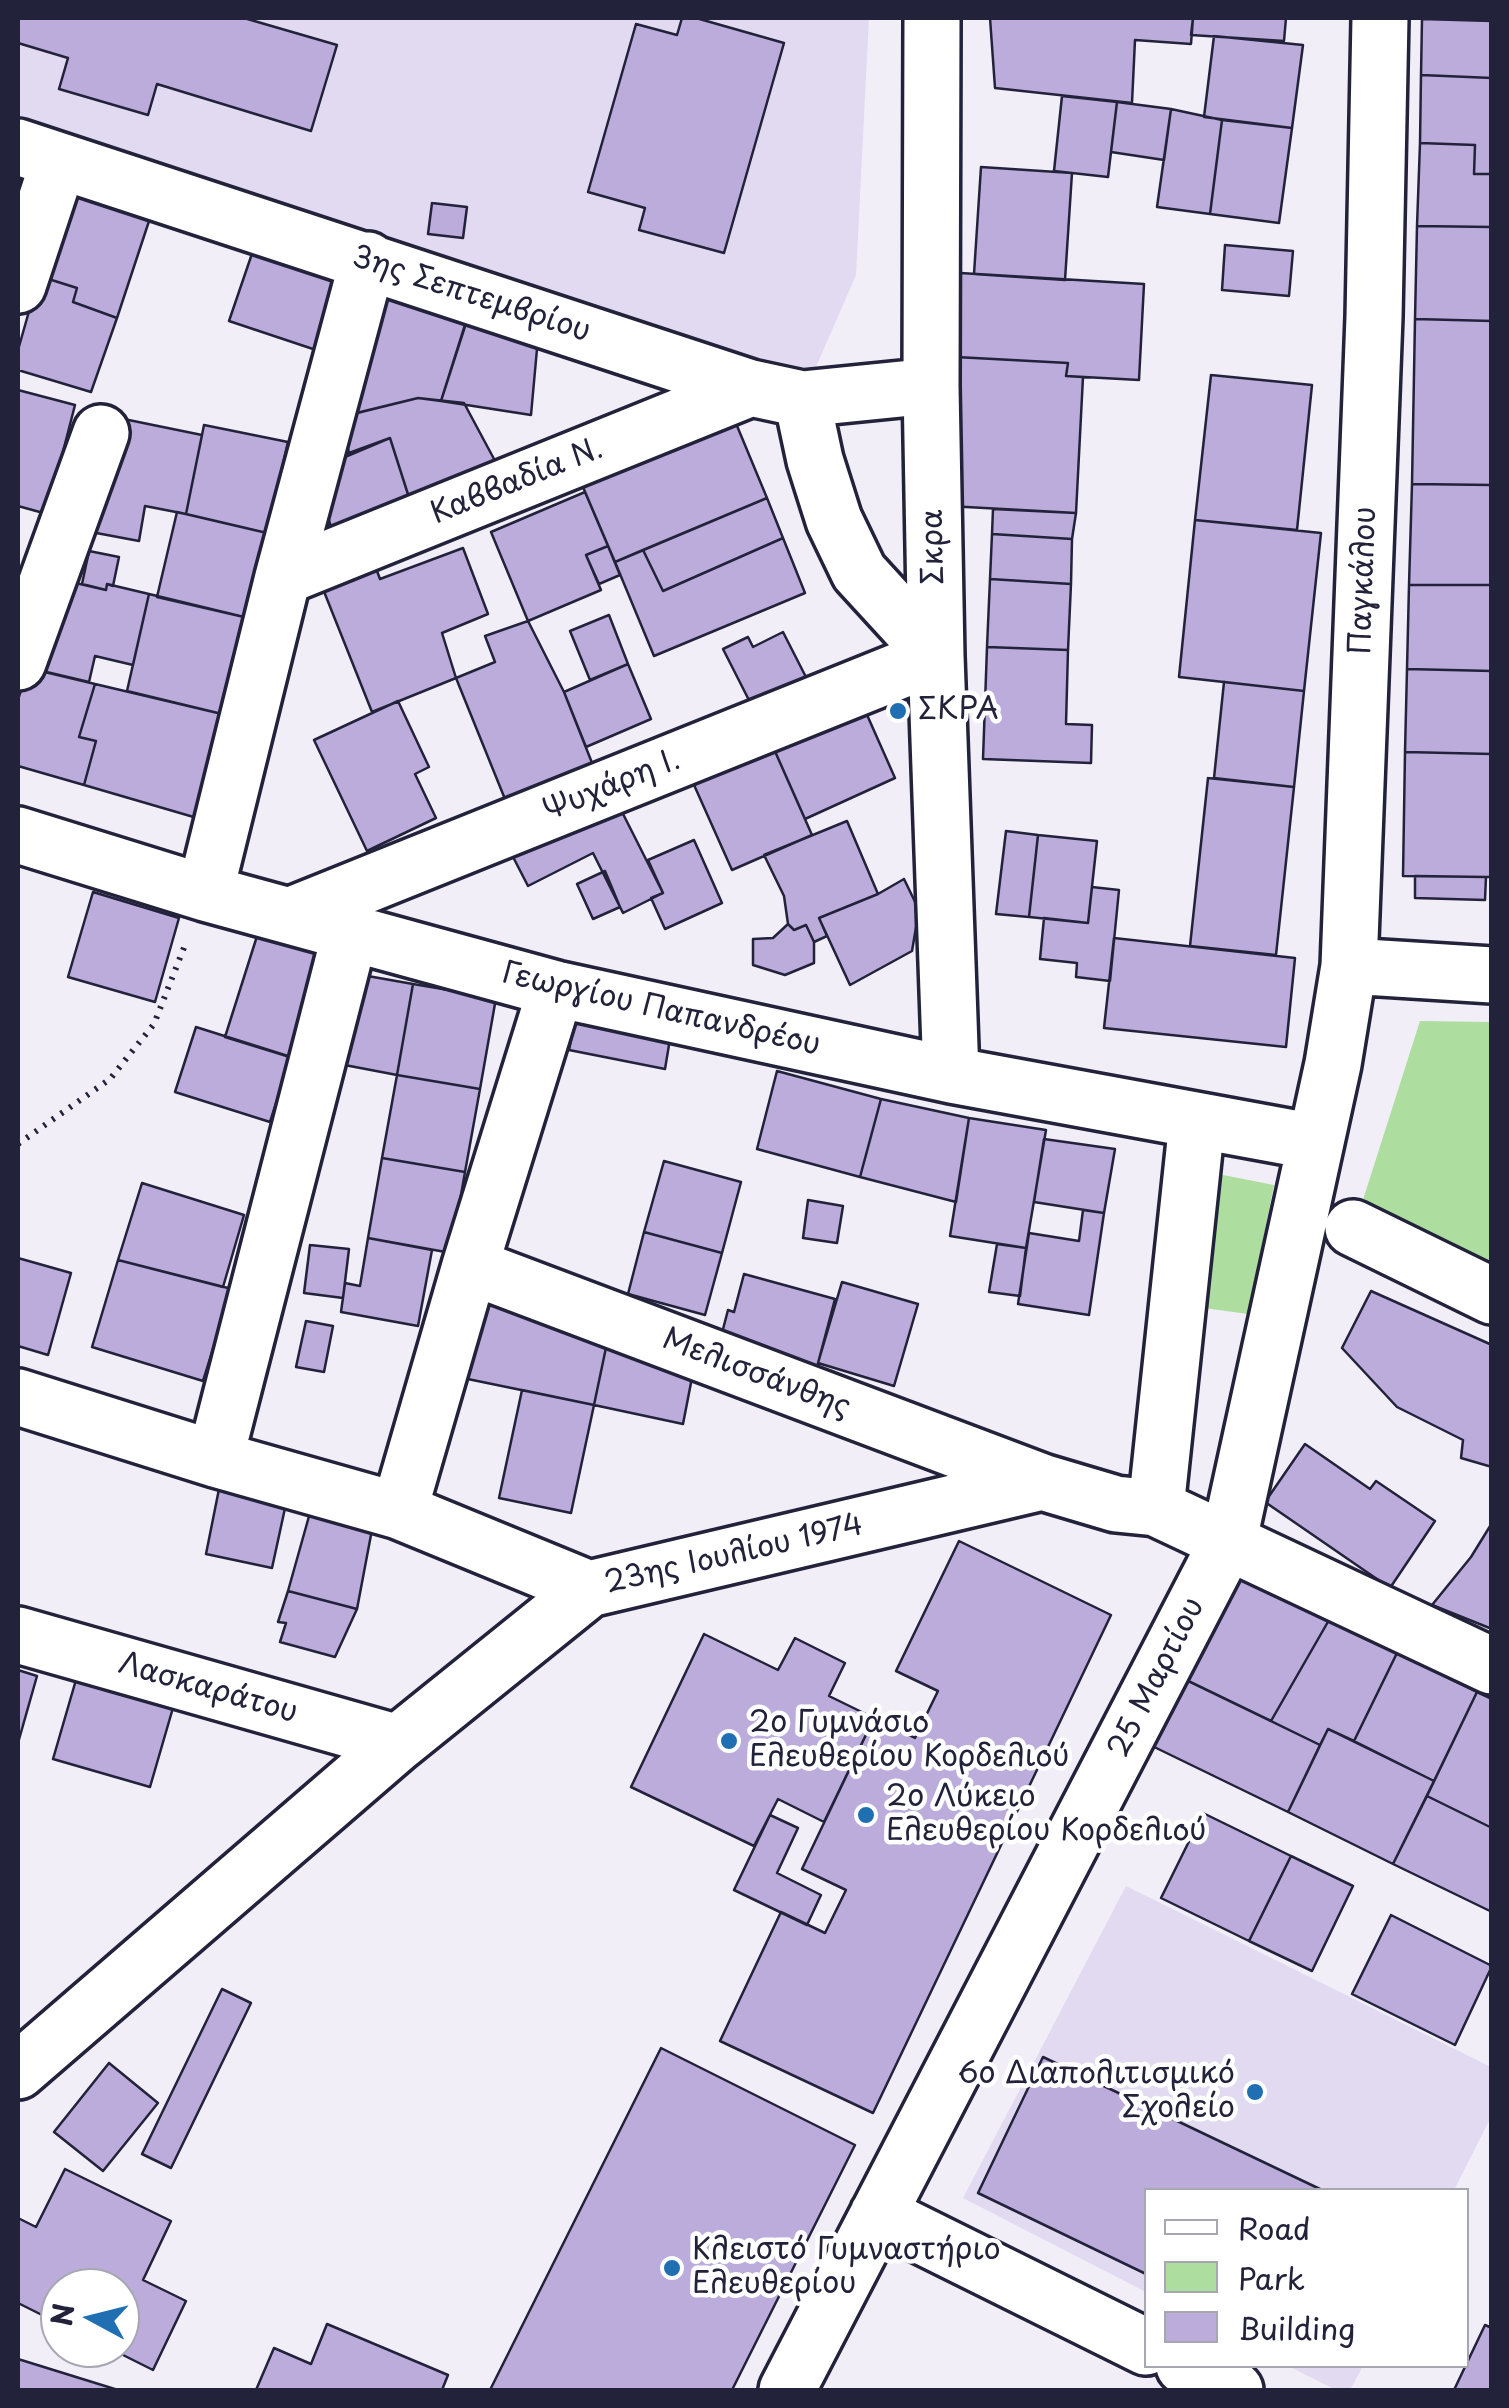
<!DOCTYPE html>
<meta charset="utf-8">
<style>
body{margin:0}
#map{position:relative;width:1509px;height:2408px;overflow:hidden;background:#f1eef8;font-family:"Playpen Sans",sans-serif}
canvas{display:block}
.frame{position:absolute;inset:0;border:20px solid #22223b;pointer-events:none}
.legend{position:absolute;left:1144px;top:2188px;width:325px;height:180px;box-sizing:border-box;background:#fff;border:2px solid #a7a7b1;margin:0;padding:12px 18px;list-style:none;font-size:30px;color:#22223b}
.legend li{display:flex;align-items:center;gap:20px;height:50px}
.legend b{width:50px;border:2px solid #a7a7b1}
.north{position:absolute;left:40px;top:2268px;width:100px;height:100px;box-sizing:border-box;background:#fff;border:2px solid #a7a7b1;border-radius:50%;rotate:277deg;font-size:28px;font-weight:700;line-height:40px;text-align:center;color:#22223b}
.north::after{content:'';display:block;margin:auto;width:35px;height:45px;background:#1f6fb2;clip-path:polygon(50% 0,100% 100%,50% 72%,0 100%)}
</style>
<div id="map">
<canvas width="1509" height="2408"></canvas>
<div class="frame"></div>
<ul class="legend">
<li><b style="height:12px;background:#fff"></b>Road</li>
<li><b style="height:28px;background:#aede9f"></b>Park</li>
<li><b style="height:28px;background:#bbacdc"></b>Building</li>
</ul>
<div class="north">N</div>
</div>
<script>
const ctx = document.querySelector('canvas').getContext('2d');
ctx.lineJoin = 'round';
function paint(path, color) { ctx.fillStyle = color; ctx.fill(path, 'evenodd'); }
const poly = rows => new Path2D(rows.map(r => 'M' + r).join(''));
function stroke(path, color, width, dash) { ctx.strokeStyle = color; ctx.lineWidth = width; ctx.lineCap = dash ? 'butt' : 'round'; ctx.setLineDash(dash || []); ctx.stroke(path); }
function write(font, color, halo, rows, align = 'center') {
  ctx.font = font + ' "Playpen Sans",sans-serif'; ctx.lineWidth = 9; ctx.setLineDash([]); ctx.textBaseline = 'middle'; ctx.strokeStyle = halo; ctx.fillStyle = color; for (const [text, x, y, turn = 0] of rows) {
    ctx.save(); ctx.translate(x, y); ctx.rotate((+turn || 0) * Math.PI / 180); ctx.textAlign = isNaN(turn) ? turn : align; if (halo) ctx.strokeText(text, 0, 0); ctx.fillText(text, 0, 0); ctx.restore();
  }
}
paint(poly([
 [18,18,869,18,856,275,802,399,18,147],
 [1126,1886,1491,2067,1491,2117,1454,2190,1146,2190,1146,2292,963,2198],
 [1288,2366,1363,2366,1350,2390,1336,2390]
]), '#e1daf0');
paint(poly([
 [1420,1021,1491,1022,1491,1270,1361,1206],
 [1218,1174,1274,1185,1248,1314,1197,1307]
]), '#aede9f');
const building = poly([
 [18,18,244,18,337,45,311,131,157,84,148,115,59,89,68,58,18,43,18,18],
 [682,18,696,18,784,43,724,253,639,230,645,208,588,192,636,24,677,35,682,18],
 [990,18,1193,18,1191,44,1135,40,1132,103,995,88,990,18],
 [1193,18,1286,18,1284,41,1191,35,1193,18],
 [1422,19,1492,21,1492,78,1421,75,1422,19],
 [1214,36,1303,45,1292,128,1204,117,1214,36],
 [1421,75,1492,78,1492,174,1474,174,1475,145,1420,143,1421,75],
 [1062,96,1117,102,1108,177,1054,171,1062,96],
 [1117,102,1171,109,1164,160,1111,152,1117,102],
 [1171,109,1222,120,1210,214,1157,207,1171,109],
 [1222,120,1292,128,1279,223,1210,214,1222,120],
 [1420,143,1475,145,1474,174,1492,174,1492,227,1417,226,1420,143],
 [981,167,1072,173,1065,280,974,274,981,167],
 [71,182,153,209,117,318,73,302,77,288,39,276,71,182],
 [432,203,467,207,463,238,428,234,432,203],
 [1417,226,1492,227,1492,321,1415,319,1417,226],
 [257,239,354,273,328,354,229,321,257,239],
 [1225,245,1293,251,1289,296,1222,290,1225,245],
 [960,273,1144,284,1139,380,1066,376,1068,363,956,357,960,273],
 [39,276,77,288,73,302,117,318,91,392,18,370,18,350,39,276],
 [374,279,470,309,441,401,418,398,341,417,374,279],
 [468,317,539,327,531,415,441,401,468,317],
 [1415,319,1492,321,1492,485,1412,484,1415,319],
 [956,357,1068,363,1066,376,1083,377,1076,513,948,506,956,357],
 [1211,375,1312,385,1297,530,1195,520,1211,375],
 [18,390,75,405,47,514,18,506,18,390],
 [418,398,464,403,501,472,413,510,390,438,349,453,340,417,418,398],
 [730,409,767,498,615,562,577,473,730,409],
 [114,417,202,435,186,514,145,506,139,541,91,532,114,417],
 [204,425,288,442,267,533,186,514,204,425],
 [390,438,413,510,334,537,314,470,390,438],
 [1412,484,1492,485,1492,585,1409,585,1412,484],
 [585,492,608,546,586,555,601,590,528,621,491,532,585,492],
 [767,498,783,538,663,591,643,550,767,498],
 [993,509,1076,513,1072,539,992,534,993,509],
 [177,512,267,533,244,617,157,597,177,512],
 [1195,520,1321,533,1304,691,1179,677,1195,520],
 [992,534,1072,539,1071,584,990,579,992,534],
 [783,538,805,593,654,656,615,562,643,550,663,591,783,538],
 [608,546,620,575,599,584,586,555,608,546],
 [463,548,488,614,442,633,456,678,372,712,321,584,374,563,380,579,463,548],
 [89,551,119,557,113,586,107,584,106,590,82,584,89,551],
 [54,578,106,590,107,584,149,594,133,665,95,656,89,682,38,670,54,578],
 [990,579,1071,584,1068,650,987,647,990,579],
 [1409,585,1492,585,1492,671,1407,669,1409,585],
 [149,594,244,617,222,714,127,691,149,594],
 [609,615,628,664,590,680,570,631,609,615],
 [528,621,564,692,596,773,509,809,456,678,495,662,485,636,528,621],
 [783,632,810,685,756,714,723,649,748,637,753,647,783,632],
 [987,647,1068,650,1066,724,1092,725,1091,763,983,759,987,647],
 [628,664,651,719,586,747,564,692,628,664],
 [28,668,95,684,79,737,96,741,84,785,18,766,18,700,28,668],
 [1407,669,1492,671,1492,754,1405,752,1407,669],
 [1224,682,1304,691,1294,787,1214,778,1224,682],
 [95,684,222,714,197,818,84,785,96,741,79,737,95,684],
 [856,690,895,778,805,819,766,731,856,690],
 [398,701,429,767,415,774,436,818,367,851,314,740,398,701],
 [766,731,812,835,732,870,686,767,766,731],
 [1405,752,1492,754,1492,877,1403,876,1405,752],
 [1208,778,1294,787,1276,955,1190,946,1208,778],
 [616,800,663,893,623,913,593,853,528,886,511,853,616,800],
 [847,821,878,894,819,918,827,936,814,942,806,925,794,930,788,924,784,896,764,855,847,821],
 [1006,831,1038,835,1029,917,996,914,1006,831],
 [1038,835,1097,841,1088,923,1029,917,1038,835],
 [694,840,722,903,665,929,651,898,663,893,648,860,694,840],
 [605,871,620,907,593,919,577,884,605,871],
 [1415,876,1486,877,1485,900,1415,898,1415,876],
 [904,879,919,910,912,951,850,985,819,918,878,894,904,879],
 [1092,887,1119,890,1110,981,1076,977,1077,963,1040,959,1044,918,1088,923,1092,887],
 [93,892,179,918,155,1002,68,977,93,892],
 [788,924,794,930,806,925,814,942,814,963,785,975,753,965,753,939,773,938,788,924],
 [258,933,339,959,306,1062,225,1037,258,933],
 [1114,938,1295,958,1286,1047,1104,1028,1114,938],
 [345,972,413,984,397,1075,329,1062,345,972],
 [413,984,496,998,480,1089,397,1075,413,984],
 [575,1020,670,1039,665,1069,569,1050,575,1020],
 [196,1027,291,1057,270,1122,175,1092,196,1027],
 [777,1071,881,1099,860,1177,757,1149,777,1071],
 [397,1075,480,1089,465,1172,382,1158,397,1075],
 [881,1099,969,1118,956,1202,860,1177,881,1099],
 [969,1118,1046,1130,1026,1248,950,1236,969,1118],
 [1044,1139,1115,1149,1104,1213,1034,1202,1044,1139],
 [382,1158,465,1172,451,1253,368,1238,382,1158],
 [664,1161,741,1182,722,1253,644,1232,664,1161],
 [142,1183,244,1215,223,1287,118,1260,142,1183],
 [808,1200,843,1206,837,1243,803,1238,808,1200],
 [1083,1210,1104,1213,1089,1315,1018,1304,1029,1233,1079,1241,1083,1210],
 [644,1232,722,1253,705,1315,628,1294,644,1232],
 [368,1238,432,1250,418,1326,341,1312,345,1283,360,1286,368,1238],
 [997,1244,1026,1248,1020,1296,989,1292,997,1244],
 [310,1245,349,1249,343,1298,304,1293,310,1245],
 [18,1258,71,1273,48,1355,18,1346,18,1258],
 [118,1260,232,1289,203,1381,92,1347,118,1260],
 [744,1274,835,1299,813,1382,716,1356,728,1310,734,1312,744,1274],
 [842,1282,918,1304,894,1386,818,1363,842,1282],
 [476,1290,608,1338,594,1405,458,1377,476,1290],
 [1371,1291,1492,1345,1492,1467,1461,1458,1463,1440,1397,1407,1342,1348,1371,1291],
 [306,1321,333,1326,324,1372,296,1367,306,1321],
 [608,1338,696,1357,683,1424,594,1405,608,1338],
 [522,1390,594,1405,571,1513,499,1498,522,1390],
 [1305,1444,1370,1489,1376,1481,1435,1521,1390,1588,1265,1502,1305,1444],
 [220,1484,287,1499,272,1568,206,1554,220,1484],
 [313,1502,374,1519,357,1609,288,1591,313,1502],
 [1492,1523,1492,1629,1432,1605,1471,1557,1492,1523],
 [959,1541,1111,1615,873,2113,720,2041,781,1912,825,1933,846,1890,802,1869,874,1718,915,1738,938,1691,896,1671,959,1541],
 [1231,1572,1329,1620,1271,1721,1180,1677,1231,1572],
 [288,1591,357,1609,335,1657,280,1642,286,1623,278,1622,288,1591],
 [1329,1620,1397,1653,1354,1741,1328,1729,1320,1745,1271,1721,1329,1620],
 [704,1634,778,1670,795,1638,845,1663,829,1696,874,1718,824,1822,778,1799,754,1846,631,1787,704,1634],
 [1397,1653,1477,1692,1434,1781,1354,1741,1397,1653],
 [80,1666,177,1694,150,1787,53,1759,80,1666],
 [18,1670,37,1676,18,1743,18,1670],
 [1180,1677,1320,1745,1288,1812,1148,1744,1180,1677],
 [1477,1692,1492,1699,1492,1828,1427,1796,1477,1692],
 [1328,1729,1434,1781,1393,1864,1288,1812,1328,1729],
 [1427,1796,1492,1828,1492,1912,1393,1864,1427,1796],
 [1203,1813,1291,1856,1249,1941,1161,1898,1203,1813],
 [770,1815,798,1828,777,1873,821,1895,807,1925,734,1890,770,1815],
 [1291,1856,1353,1886,1312,1971,1249,1941,1291,1856],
 [1391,1915,1492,1966,1455,2045,1352,1994,1391,1915],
 [222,1989,251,2003,171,2168,142,2154,222,1989],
 [661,2048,855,2145,732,2390,490,2390,661,2048],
 [1043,2057,1322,2190,1146,2190,1146,2274,978,2193,1043,2057],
 [109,2063,158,2103,103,2171,54,2132,109,2063],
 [65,2169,171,2221,143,2280,186,2301,153,2370,109,2348,120,2348,120,2288,60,2288,60,2324,18,2303,18,2218,36,2227,65,2169],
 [327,2324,448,2375,442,2390,256,2390,274,2348,311,2364,327,2324],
 [1485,2325,1492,2328,1492,2390,1454,2390,1485,2325],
 [18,2359,118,2390,18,2390,18,2359]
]);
paint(building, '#bbacdc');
stroke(building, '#22223b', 2.5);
const minor = poly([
 [932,18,931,386,936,656,951,1075],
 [18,147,751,388,802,399,931,386],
 [18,285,59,161],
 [283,577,751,388],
 [18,662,101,433],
 [18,835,205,893,556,989,951,1075,1315,1142],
 [205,893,283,577,368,260],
 [289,916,936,656,859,572,834,520,815,460,802,399],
 [1349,966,1492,975],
 [1353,1228,1492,1296],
 [470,1266,1042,1482],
 [18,1397,215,1459,399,1511,589,1589,1042,1482,1116,1504,1156,1508,1492,1666],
 [215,1459,350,934],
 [1156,1508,1197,1122],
 [399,1511,470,1266,556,989],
 [18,1635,398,1743],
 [18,2071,398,1743,589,1589],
 [878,2214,1146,2347],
 [1184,2366,1235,2390],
 [787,2390,1229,1539,1333,1064,1349,966,1374,317,1380,18]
]);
stroke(minor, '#22223b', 62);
stroke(poly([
 [18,1144,110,1079,154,1024,185,945]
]), '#22223b', 6, [2.5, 8]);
stroke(minor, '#fff', 55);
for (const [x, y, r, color] of [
 [898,711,10,"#1f6fb2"],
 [729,1741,10,"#1f6fb2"],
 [866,1815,10,"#1f6fb2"],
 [1255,2092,10,"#1f6fb2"],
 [672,2268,10,"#1f6fb2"]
]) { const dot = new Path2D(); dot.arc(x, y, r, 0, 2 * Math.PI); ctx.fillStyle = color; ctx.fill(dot); stroke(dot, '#fff', 4); }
write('30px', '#22223b', '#fff', [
 ["3ης Σεπτεμβρίου",471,295,18],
 ["Καββαδία Ν.",517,482,-22],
 ["Σκρα",934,547,-91],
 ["Παγκάλου",1364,581,-88],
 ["Ψυχάρη Ι.",612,786,-22],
 ["Γεωργίου Παπανδρέου",661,1010,13],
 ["Μελισσάνθης",756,1374,21],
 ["23ης Ιουλίου 1974",734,1555,-13],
 ["25 Μαρτίου",1157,1678,-63],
 ["Λασκαράτου",208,1689,16]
]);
write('30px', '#22223b', '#fff', [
 ["ΣΚΡΑ",918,711],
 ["2ο Γυμνάσιο",749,1724],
 ["Ελευθερίου Κορδελιού",749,1758],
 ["2ο Λύκειο",886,1798],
 ["Ελευθερίου Κορδελιού",886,1832],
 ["6ο Διαπολιτισμικό",1235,2075,"right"],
 ["Σχολείο",1235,2109,"right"],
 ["Κλειστό Γυμναστήριο",692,2251],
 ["Ελευθερίου",692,2285]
], 'left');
</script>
